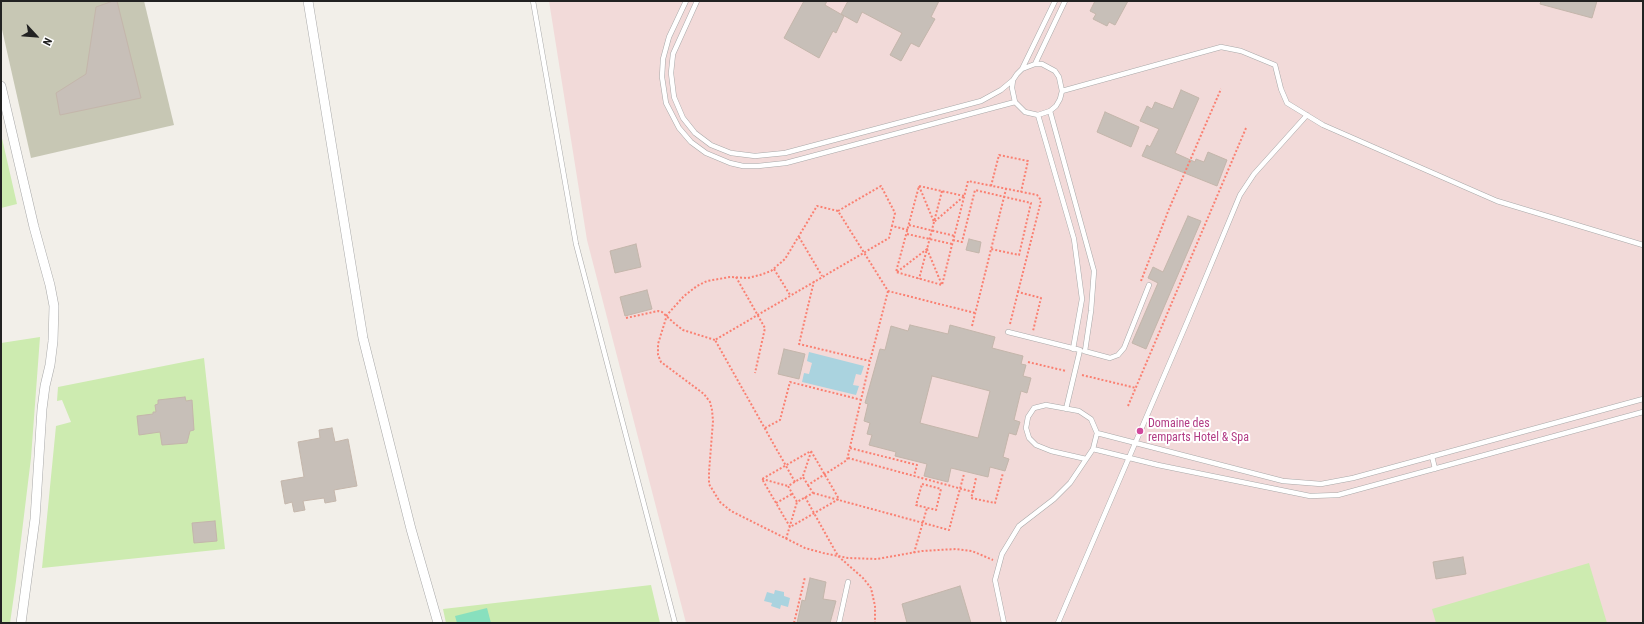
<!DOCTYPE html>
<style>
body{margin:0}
#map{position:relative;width:1644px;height:624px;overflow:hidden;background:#f2efe9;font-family:"Roboto Condensed",sans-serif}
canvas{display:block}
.frame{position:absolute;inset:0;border:2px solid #222;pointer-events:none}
.north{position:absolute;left:16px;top:16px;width:40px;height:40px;-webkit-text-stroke:3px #fff;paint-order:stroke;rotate:116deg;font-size:11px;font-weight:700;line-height:16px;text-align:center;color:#222}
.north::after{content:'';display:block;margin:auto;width:14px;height:18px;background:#222;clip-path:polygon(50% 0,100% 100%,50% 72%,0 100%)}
</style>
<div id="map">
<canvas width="1644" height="624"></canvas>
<div class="frame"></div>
<div class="north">N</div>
</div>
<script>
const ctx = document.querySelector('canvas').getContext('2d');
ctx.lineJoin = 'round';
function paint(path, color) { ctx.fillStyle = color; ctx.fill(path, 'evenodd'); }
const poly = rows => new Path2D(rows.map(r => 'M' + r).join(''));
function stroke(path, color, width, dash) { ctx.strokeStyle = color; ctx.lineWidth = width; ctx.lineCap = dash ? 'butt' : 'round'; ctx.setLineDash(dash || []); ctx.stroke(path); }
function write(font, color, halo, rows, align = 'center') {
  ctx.font = font + ' "Roboto Condensed",sans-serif'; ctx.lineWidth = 4; ctx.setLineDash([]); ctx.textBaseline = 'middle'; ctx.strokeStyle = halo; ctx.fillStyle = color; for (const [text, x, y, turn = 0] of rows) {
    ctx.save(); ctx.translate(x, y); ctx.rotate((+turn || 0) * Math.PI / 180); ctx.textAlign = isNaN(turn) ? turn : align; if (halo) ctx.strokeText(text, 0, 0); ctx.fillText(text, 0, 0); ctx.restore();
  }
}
paint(poly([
 [549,1,1643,1,1643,623,686,623,587,240]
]), '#f2dad9');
paint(poly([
 [1,1,144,1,174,125,31,158,1,25]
]), '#c7c7b4');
paint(poly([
 [1,134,17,204,1,208],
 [40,337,31,458,16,581,10,623,1,623,1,343],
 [204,358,225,549,42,568,56,426,71,422,62,400,57,401,58,387],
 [1589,563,1607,623,1436,623,1432,609],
 [651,585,660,623,446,623,443,609]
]), '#cdebb0');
paint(poly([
 [487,608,491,623,457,623,455,616]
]), '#88e0be');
paint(poly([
 [809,352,864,366,861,375,856,374,853,385,859,386,856,395,802,382,804,373,809,374,812,363,807,361],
 [775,590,784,592,784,596,790,598,788,607,781,605,780,609,771,606,772,603,764,601,767,592,774,594]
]), '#aad3df');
const building = poly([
 [113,1,117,1,141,98,60,115,56,93,86,74,96,7,113,1],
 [804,1,827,1,825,5,844,16,836,33,833,31,819,58,784,38,804,1],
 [848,1,939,1,931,17,935,19,919,47,911,43,901,61,890,55,902,33,862,12,857,23,841,14,848,1],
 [1095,1,1128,1,1115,25,1109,22,1107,26,1093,19,1096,14,1090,11,1095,1],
 [1541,1,1597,1,1592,18,1540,4,1541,1],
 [1181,90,1199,98,1175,153,1195,162,1196,159,1204,162,1208,152,1227,160,1217,186,1142,156,1147,145,1150,147,1159,129,1140,121,1147,106,1152,109,1155,102,1173,109,1181,90],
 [1105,112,1139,127,1131,147,1097,132,1105,112],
 [1188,216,1201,221,1146,349,1132,343,1158,283,1148,278,1153,267,1163,272,1188,216],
 [969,239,981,242,979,253,966,250,969,239],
 [636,244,641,267,615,273,610,251,636,244],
 [647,290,652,309,625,316,620,297,647,290],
 [910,325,948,334,950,325,995,337,992,348,1023,356,1021,364,1026,365,1023,376,1031,378,1027,393,1021,391,1014,420,1020,422,1016,435,1009,433,1003,457,1009,459,1005,471,990,467,988,477,951,468,948,482,924,476,927,464,895,456,896,452,869,445,872,435,867,434,870,423,864,421,868,404,865,403,880,349,885,350,891,326,908,331,910,325],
 [932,376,990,391,978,438,920,423,932,376],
 [784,349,805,354,799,379,778,374,784,349],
 [185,397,186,401,192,400,194,430,190,431,187,443,162,445,160,432,139,435,137,416,153,414,153,412,156,412,155,405,158,404,158,400,185,397],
 [332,428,335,442,348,439,357,486,334,490,336,501,325,503,324,498,303,501,305,510,294,512,292,502,285,504,281,481,304,477,298,442,320,438,319,430,332,428],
 [215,521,217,541,194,543,192,523,215,521],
 [1463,557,1466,574,1436,579,1433,562,1463,557],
 [810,578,826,582,823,599,836,601,830,623,797,623,802,600,805,601,810,578],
 [960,586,971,623,907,623,902,604,960,586]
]);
paint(building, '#c7bfb8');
stroke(building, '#c4b6ab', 1);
const service = poly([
 [533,1,576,244,675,623],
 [686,1,669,37,663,59,662,77,666,103,679,128,691,142,706,153,730,163,743,166,758,166,786,163,1015,102],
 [697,1,673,54,671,73,674,97,683,118,695,133,711,145,731,153,755,156,785,153,981,101,1001,90,1013,80],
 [1035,64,1065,1],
 [1022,69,1035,64,1042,64,1055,71,1059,77,1062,91,1060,99,1056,106,1050,111,1038,115,1025,112,1015,102,1012,88,1013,80,1017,74,1022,69,1055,1],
 [1062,91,1221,47,1241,51,1275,65,1281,89,1287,103,1323,125,1497,201,1643,245],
 [1050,111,1094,271,1091,311,1085,351],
 [1038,115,1074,239,1082,299,1073,349],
 [1008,332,1080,350,1066,409],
 [1084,351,1110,358,1118,355,1124,348,1149,285],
 [1097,433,1283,481,1321,484,1353,478,1643,399],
 [1093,449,1158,465,1310,496,1338,495,1643,412],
 [1432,456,1435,469],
 [839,623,848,582],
 [1004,623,995,580,1002,554,1019,526,1054,499,1070,483,1093,449,1097,433,1091,419,1079,411,1046,405,1034,408,1028,417,1026,428,1029,438,1036,445,1051,451,1086,459],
 [1058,623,1188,320,1240,195,1254,174,1307,115]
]);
const minor = poly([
 [308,1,363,338,411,529,438,623],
 [1,86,34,227,50,285,54,306,53,341,50,365,45,386,42,409,35,519,21,623]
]);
stroke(service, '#a9a9a9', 5.5);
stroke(minor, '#a9a9a9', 10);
stroke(poly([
 [919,186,934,222,963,197],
 [991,186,999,155,1028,161,1021,192],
 [942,191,927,249,942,285],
 [964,196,919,186,896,272,942,285,968,181,1037,195,1039,197,1041,201,1018,292],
 [838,211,817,206,785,259,771,271,760,275,748,278,730,277,707,281,697,286,684,296,667,315,658,344,658,355,661,362,704,394,710,402,712,410,713,421,709,472,709,484,720,502,731,511,805,548,823,553,848,558,877,559,922,551,956,549,972,551,993,560],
 [909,225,955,236],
 [908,230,892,226,895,213,881,186,838,211,888,291,975,313],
 [907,234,952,244],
 [799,237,822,276],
 [953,240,962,242,975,190,1031,203,1019,255,991,249],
 [774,269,790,295],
 [897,272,927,249,919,279],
 [736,277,765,328,755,373],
 [814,281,799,344,870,361,888,291],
 [1141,281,1169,209,1221,89],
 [626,318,658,311,662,312,674,323,683,330,715,340],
 [1010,324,1018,292,1041,298,1033,331],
 [972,326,1006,189],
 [1028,362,1066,371],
 [1082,375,1136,388],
 [1128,406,1246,128],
 [765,428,780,420,790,382,862,400],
 [850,448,917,465,914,476],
 [811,451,839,499,790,527,762,479,811,451],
 [848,458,973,492,971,498,995,503,1003,473],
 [803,476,811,452],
 [762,479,788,486],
 [795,482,715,340,889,238,892,226],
 [922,484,941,489,936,510,916,505,922,484],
 [808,485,813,493,797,502,788,486,803,477,808,485,847,460,870,361],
 [973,492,976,478],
 [813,493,949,530,964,474],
 [805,497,838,556,863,578,871,588,875,606,875,623],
 [776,503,792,494],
 [786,539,797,502],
 [914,553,927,508],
 [794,623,805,577]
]), '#fa8072', 2, [2, 2]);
stroke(service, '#fff', 4.5);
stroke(minor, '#fff', 9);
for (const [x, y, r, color] of [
 [1140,431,4,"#d1479c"]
]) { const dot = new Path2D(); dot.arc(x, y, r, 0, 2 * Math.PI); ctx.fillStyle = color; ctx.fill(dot); stroke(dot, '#fff', 1.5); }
write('12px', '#b23c85', '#fff', [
 ["Domaine des",1148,424],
 ["remparts Hotel & Spa",1148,438]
], 'left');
</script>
